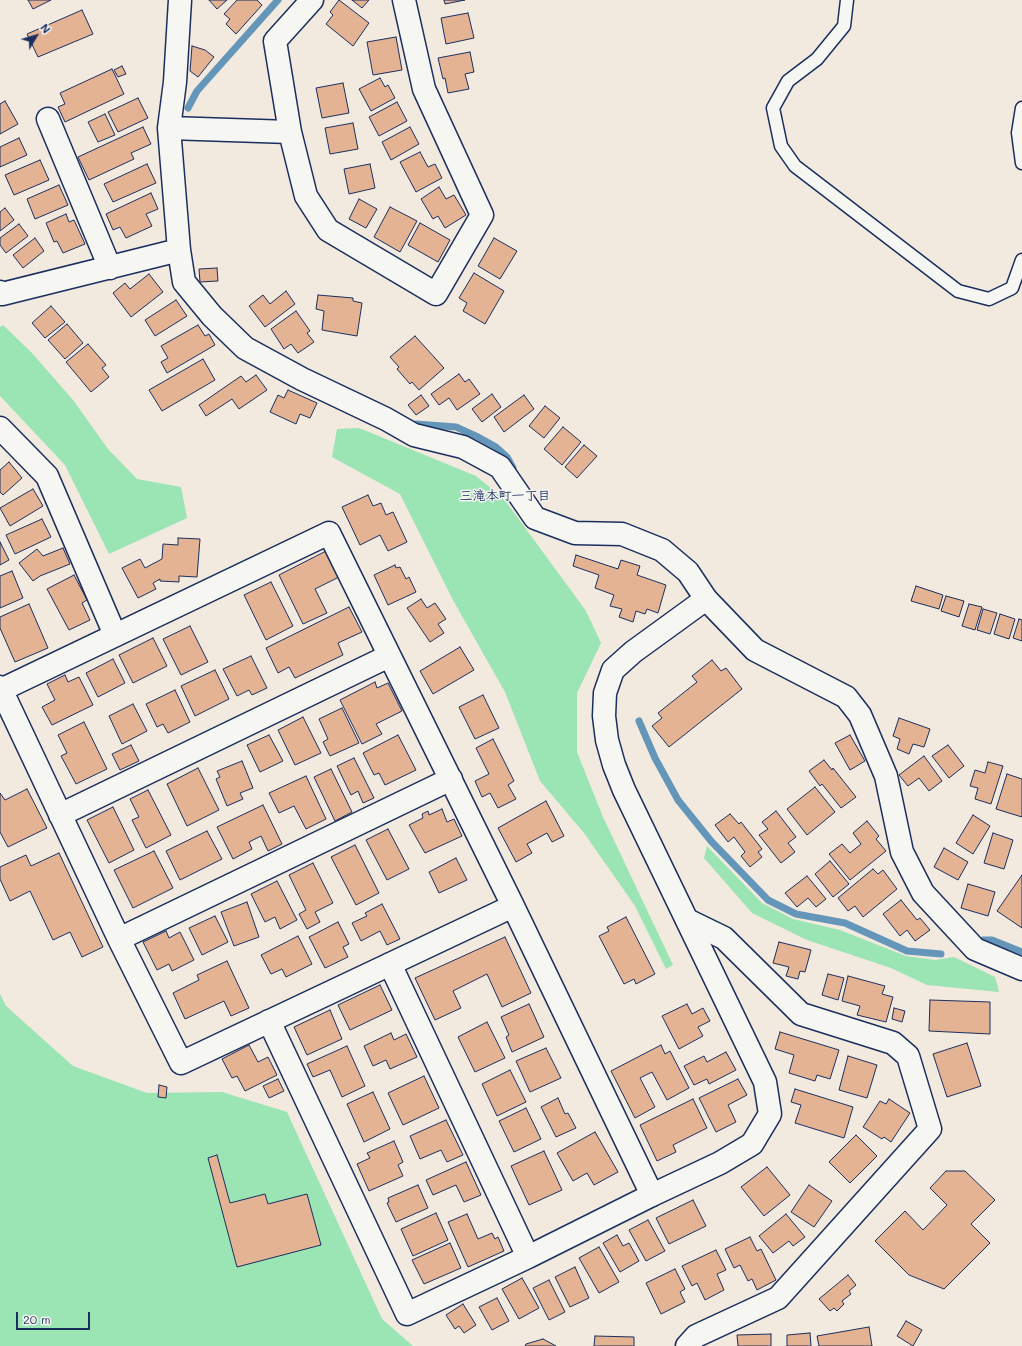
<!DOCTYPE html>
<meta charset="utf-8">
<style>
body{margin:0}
#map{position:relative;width:1022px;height:1346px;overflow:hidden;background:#f2e9df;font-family:Mali,sans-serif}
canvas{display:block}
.north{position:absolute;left:16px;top:16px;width:40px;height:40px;-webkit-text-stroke:3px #f6f6f2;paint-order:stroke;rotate:52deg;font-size:11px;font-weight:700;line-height:16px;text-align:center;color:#1b2f5e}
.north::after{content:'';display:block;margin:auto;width:14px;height:18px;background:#1b2f5e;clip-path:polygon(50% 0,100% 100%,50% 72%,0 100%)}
.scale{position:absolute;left:16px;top:1312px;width:74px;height:18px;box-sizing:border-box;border:2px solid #1b2f5e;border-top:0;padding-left:5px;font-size:12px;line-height:14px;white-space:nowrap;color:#1b2f5e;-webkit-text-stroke:3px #f6f6f2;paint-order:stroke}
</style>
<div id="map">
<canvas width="1022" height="1346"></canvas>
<div class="north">N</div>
<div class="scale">20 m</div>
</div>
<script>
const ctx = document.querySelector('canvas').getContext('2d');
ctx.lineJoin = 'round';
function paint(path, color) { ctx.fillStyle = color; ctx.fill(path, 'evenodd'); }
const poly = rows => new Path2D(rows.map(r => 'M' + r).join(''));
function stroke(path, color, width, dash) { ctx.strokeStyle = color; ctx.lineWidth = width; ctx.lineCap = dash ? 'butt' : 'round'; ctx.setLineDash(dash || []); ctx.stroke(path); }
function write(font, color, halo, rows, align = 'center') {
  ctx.font = font + ' Mali,"Klee One",sans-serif'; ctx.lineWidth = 3; ctx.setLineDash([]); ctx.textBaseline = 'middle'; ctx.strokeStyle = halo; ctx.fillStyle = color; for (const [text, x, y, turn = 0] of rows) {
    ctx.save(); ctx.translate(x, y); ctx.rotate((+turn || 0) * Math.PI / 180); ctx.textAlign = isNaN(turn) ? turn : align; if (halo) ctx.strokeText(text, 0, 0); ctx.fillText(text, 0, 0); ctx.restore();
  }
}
paint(poly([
 [3,325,32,353,73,400,108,449,137,479,181,487,187,518,109,554,65,465,0,396,0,327],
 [359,428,476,476,504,499,586,611,601,643,577,693,577,752,603,817,673,965,666,969,635,906,584,833,540,781,505,692,454,602,400,494,332,457,337,429],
 [707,846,762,903,793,919,840,930,906,956,935,960,954,957,995,977,999,992,927,985,891,968,807,940,752,913,704,858],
 [0,994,6,1006,73,1066,147,1093,222,1092,287,1112,382,1319,413,1346,0,1346]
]), '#9be4b3');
stroke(poly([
 [188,108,197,91,278,0],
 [416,424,456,427,478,437,496,447,507,457,513,468],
 [639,721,655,758,678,800,711,841,768,900,796,914,845,923,907,951,941,954],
 [983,940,992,940,1022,952]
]), '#6496b9', 7);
const building = poly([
 [28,0,51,0,33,9,28,0],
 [209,0,227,0,217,9,209,0],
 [237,0,257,0,262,5,236,34,226,24,230,19,224,14,237,0],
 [339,0,369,23,353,46,326,24,333,15,330,12,339,0],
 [352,0,369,0,362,8,352,0],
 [444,0,465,0,445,4,444,0],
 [82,10,93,34,38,57,27,34,82,10],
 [468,13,474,38,446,44,441,18,468,13],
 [396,37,402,70,373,75,367,42,396,37],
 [192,46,205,50,214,57,198,77,190,71,192,46],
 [470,52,474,72,465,74,469,89,448,93,445,78,443,79,438,58,470,52],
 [122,66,126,74,118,77,114,70,122,66],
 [112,69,124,94,65,122,58,107,65,104,60,93,112,69],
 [380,78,385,87,388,85,395,98,371,111,359,89,380,78],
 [343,83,349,113,322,118,316,88,343,83],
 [138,98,148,118,118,132,108,112,138,98],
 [5,101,18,124,0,134,0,104,5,101],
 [397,102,407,121,379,136,369,117,397,102],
 [105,114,115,135,98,142,88,122,105,114],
 [353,123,358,149,330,154,325,128,353,123],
 [143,127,151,144,131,153,134,159,89,180,78,157,143,127],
 [410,127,419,144,391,160,382,142,410,127],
 [19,138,27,155,0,167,0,147,19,138],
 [420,152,428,167,435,164,442,178,416,192,400,162,420,152],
 [40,160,49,180,14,195,5,175,40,160],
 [147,164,156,183,113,202,104,184,147,164],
 [370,164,375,188,349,194,344,169,370,164],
 [59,185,68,205,35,219,27,199,59,185],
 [439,187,446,199,454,195,466,215,445,228,438,216,433,219,421,199,439,187],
 [151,193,158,209,146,214,152,226,126,238,120,227,113,230,106,214,151,193],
 [359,199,377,209,366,228,349,219,359,199],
 [390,207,417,221,400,252,374,237,390,207],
 [5,208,14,220,0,231,0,212,5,208],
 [66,214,69,222,74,220,85,244,63,253,57,241,54,242,46,223,66,214],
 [420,223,450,240,438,262,408,245,420,223],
 [19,224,28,236,6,253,0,245,0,238,19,224],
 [35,238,44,251,23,268,13,255,35,238],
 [494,238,517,251,500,279,478,266,494,238],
 [217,268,218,281,200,282,199,269,217,268],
 [474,273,504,291,485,324,463,311,467,303,459,298,474,273],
 [149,274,163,292,131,317,113,293,125,283,130,289,149,274],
 [286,291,295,304,265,327,249,306,263,295,270,304,286,291],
 [318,295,353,298,353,301,362,303,357,336,322,330,324,311,316,309,318,295],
 [176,300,187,316,155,336,145,320,176,300],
 [51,306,65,322,45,338,32,323,51,306],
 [296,311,310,331,307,333,314,342,298,353,291,344,284,349,271,329,296,311],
 [67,324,83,343,65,359,48,340,67,324],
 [198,325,205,336,209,334,215,345,167,373,161,362,168,358,161,346,198,325],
 [415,336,444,368,419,390,412,382,410,384,397,369,399,367,390,357,415,336],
 [88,344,106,365,102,368,109,377,91,392,66,362,88,344],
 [203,359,215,380,162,411,149,390,203,359],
 [459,374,465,382,469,379,480,394,457,410,449,398,439,405,431,394,459,374],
 [256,375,267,390,239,409,232,399,206,416,199,405,241,376,246,382,256,375],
 [288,390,317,403,310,418,300,414,296,424,270,412,278,395,284,398,288,390],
 [492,394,501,407,482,422,472,409,492,394],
 [421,395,429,406,416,415,408,405,421,395],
 [524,395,534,409,504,432,494,417,524,395],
 [545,406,560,418,544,438,529,426,545,406],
 [563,427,581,442,562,465,544,449,563,427],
 [584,445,597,456,577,478,565,467,584,445],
 [9,462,22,478,3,495,0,492,0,470,9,462],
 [33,489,43,506,10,526,0,508,33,489],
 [368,495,373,506,381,503,386,515,393,512,407,542,388,551,380,535,360,545,342,507,368,495],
 [42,519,51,537,15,554,6,535,42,519],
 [178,538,200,539,197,577,179,576,179,582,160,581,160,579,153,583,156,589,138,598,122,568,140,559,145,568,162,559,163,544,178,545,178,538],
 [0,542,9,560,0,565,0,542],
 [63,548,70,564,40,576,33,581,19,563,37,549,43,556,63,548],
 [326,551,339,577,315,589,327,613,303,624,279,575,326,551],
 [576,555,618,569,621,560,640,566,637,575,666,585,658,613,647,609,645,614,636,611,633,622,619,617,622,609,610,606,614,595,595,588,599,575,573,566,576,555],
 [395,565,396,568,400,567,406,579,409,577,416,592,388,605,374,575,395,565],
 [12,571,23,598,0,608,0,576,12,571],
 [74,575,87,600,82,603,90,620,69,630,47,589,74,575],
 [271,582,293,626,266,640,244,595,271,582],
 [916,586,943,595,939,609,911,601,916,586],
 [946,596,964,601,959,617,941,611,946,596],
 [421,599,427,608,435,603,446,619,438,624,444,633,430,642,407,608,421,599],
 [29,604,48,648,15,662,0,628,0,617,29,604],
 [969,604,982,607,975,630,962,626,969,604],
 [349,607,362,632,338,643,343,655,295,678,289,667,278,673,266,648,349,607],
 [983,609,997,613,990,634,977,630,983,609],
 [1000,614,1015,619,1009,639,994,634,1000,614],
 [1019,619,1022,620,1022,641,1013,638,1019,619],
 [190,626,208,662,181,675,163,639,190,626],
 [153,638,167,666,133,683,119,655,153,638],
 [460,647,474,670,433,694,420,671,460,647],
 [251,656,267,688,252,695,249,690,237,696,223,669,251,656],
 [113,659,125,683,98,697,86,673,113,659],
 [712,660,721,671,726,668,742,689,669,747,652,726,662,718,658,713,697,682,692,676,712,660],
 [215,670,229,699,195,716,181,686,215,670],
 [65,675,68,682,79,677,93,705,52,725,42,707,55,700,47,684,65,675],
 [375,682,377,688,388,683,402,711,376,724,382,734,362,744,340,700,375,682],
 [175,690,190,722,168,733,163,724,157,727,146,704,175,690],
 [483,695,499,728,475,739,459,707,483,695],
 [133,704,147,731,122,744,109,716,133,704],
 [342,708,359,743,330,756,323,742,328,739,319,719,342,708],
 [303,717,321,753,295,765,278,730,303,717],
 [899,718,930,729,924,747,913,744,909,754,897,749,900,739,893,736,899,718],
 [84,722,107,769,76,784,61,756,67,753,58,735,84,722],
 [269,735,283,761,260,772,247,745,269,735],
 [398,735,416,770,385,785,379,773,374,775,363,753,398,735],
 [850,735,865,761,850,770,835,743,850,735],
 [493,739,514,781,508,785,516,799,498,808,490,793,482,797,475,781,489,774,476,748,493,739],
 [131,745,139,761,120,770,112,754,131,745],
 [948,745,964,766,949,778,932,756,948,745],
 [924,756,942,781,929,791,919,778,908,786,899,775,924,756],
 [354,758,374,798,363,803,358,791,351,795,337,766,354,758],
 [824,760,832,770,833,768,856,797,841,808,822,784,820,786,809,771,824,760],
 [242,761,253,788,240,793,243,799,227,806,216,779,220,777,217,771,242,761],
 [988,762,1003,766,991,804,975,799,978,788,970,786,975,770,985,773,988,762],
 [198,768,219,810,187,826,167,784,198,768],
 [331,769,352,812,335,821,314,777,331,769],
 [1007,774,1022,779,1022,817,996,809,1007,774],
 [306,776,326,819,306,829,294,806,279,813,269,793,306,776],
 [815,787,835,812,807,835,787,809,815,787],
 [27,789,47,828,8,847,0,832,0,793,5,800,27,789],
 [148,790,171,835,146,848,132,820,139,817,130,799,148,790],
 [546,801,564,836,552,842,547,833,527,844,532,853,516,862,498,828,546,801],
 [263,805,282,844,268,851,261,836,249,842,252,849,233,859,217,827,263,805],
 [113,807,134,850,109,863,87,820,113,807],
 [442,809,447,822,454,819,462,836,425,853,409,825,423,818,422,814,428,811,429,815,442,809],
 [776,811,796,837,788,843,795,852,781,863,759,835,768,829,762,822,776,811],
 [730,814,739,824,741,822,762,849,758,852,762,857,750,867,741,856,745,852,734,837,728,842,715,825,730,814],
 [973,815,990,826,973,854,956,843,973,815],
 [867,821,879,836,876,839,886,851,850,880,829,854,842,844,850,853,861,844,853,833,867,821],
 [388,829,409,869,387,880,366,840,388,829],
 [207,831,222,859,180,880,166,851,207,831],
 [993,833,1013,840,1004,869,984,863,993,833],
 [355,845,379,893,356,905,331,857,355,845],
 [944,848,968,862,958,880,934,867,944,848],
 [154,851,173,888,133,908,114,870,154,851],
 [59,853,103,947,82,957,70,932,53,940,30,891,10,901,0,879,0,867,26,855,31,866,59,853],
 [456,858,467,880,439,893,429,872,456,858],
 [830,861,849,884,833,897,815,874,830,861],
 [313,863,333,903,315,912,320,922,307,929,299,914,306,910,289,875,313,863],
 [873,869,878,874,883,870,897,889,863,917,855,906,848,911,838,898,873,869],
 [1022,875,1022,928,997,911,1022,875],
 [807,876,826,899,816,907,808,898,797,907,785,893,807,876],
 [277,881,297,920,280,929,275,917,265,922,251,894,277,881],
 [968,884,995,892,988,916,961,908,968,884],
 [901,900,917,920,920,918,930,930,915,941,907,930,900,936,883,914,901,900],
 [247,902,259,937,234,946,221,912,247,902],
 [382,904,400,939,387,945,380,931,361,941,352,923,367,916,365,913,382,904],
 [215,916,228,942,202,955,189,928,215,916],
 [626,917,655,974,636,984,634,979,624,984,599,936,609,931,607,927,626,917],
 [338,922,349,944,343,947,348,957,325,968,309,937,338,922],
 [166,931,169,938,180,932,194,960,172,971,169,964,157,970,143,942,166,931],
 [298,936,312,964,286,977,282,969,271,974,261,955,298,936],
 [505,937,531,993,502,1007,487,974,453,991,461,1008,435,1020,415,978,505,937],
 [779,942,811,950,805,972,800,971,798,979,786,976,789,967,773,963,779,942],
 [227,961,249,1008,231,1016,224,1001,185,1019,173,993,199,980,197,975,227,961],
 [828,974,844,978,838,1000,822,995,828,974],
 [848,976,885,986,882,994,893,997,886,1022,857,1015,860,1006,842,1001,848,976],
 [380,985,392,1010,350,1030,338,1005,380,985],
 [930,1000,990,1002,990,1034,929,1031,930,1000],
 [529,1004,544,1037,512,1052,506,1037,509,1035,501,1017,529,1004],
 [687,1004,692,1014,703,1008,710,1021,698,1027,703,1036,679,1049,662,1016,687,1004],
 [894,1008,905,1011,902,1022,892,1019,894,1008],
 [330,1010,342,1039,307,1055,294,1027,330,1010],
 [487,1022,505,1058,475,1072,458,1037,487,1022],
 [780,1032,839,1050,830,1079,817,1075,815,1081,789,1073,794,1055,775,1049,780,1032],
 [391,1033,394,1040,406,1034,417,1057,390,1069,386,1060,373,1066,364,1046,391,1033],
 [967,1043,981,1086,947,1097,933,1054,967,1043],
 [249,1045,258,1062,268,1057,277,1075,245,1091,237,1076,232,1078,222,1059,249,1045],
 [661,1045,665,1054,670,1051,689,1088,667,1100,652,1072,640,1078,655,1107,635,1118,611,1071,661,1045],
 [347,1046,365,1086,342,1097,330,1070,313,1077,307,1064,347,1046],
 [546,1048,561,1078,530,1092,516,1061,546,1048],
 [726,1052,736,1070,709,1084,707,1079,694,1085,684,1066,704,1056,707,1062,726,1052],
 [848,1056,877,1065,867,1098,839,1090,848,1056],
 [510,1070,526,1102,497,1116,482,1084,510,1070],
 [424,1076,439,1108,403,1125,388,1093,424,1076],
 [278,1079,284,1091,269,1098,263,1086,278,1079],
 [738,1079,747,1095,728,1105,736,1122,716,1132,699,1098,738,1079],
 [159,1085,167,1087,166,1098,158,1097,159,1085],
 [795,1089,853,1107,844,1138,795,1123,801,1105,791,1102,795,1089],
 [373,1092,390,1129,364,1142,347,1104,373,1092],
 [558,1098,565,1114,568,1113,576,1128,556,1137,541,1107,558,1098],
 [693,1099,707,1128,673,1145,676,1152,657,1161,640,1125,693,1099],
 [889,1099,910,1113,891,1142,884,1137,882,1139,863,1127,880,1101,886,1104,889,1099],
 [526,1108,541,1139,514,1152,499,1121,526,1108],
 [446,1120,463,1155,447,1162,441,1150,420,1159,410,1136,446,1120],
 [595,1132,618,1172,594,1185,587,1173,573,1181,557,1153,595,1132],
 [856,1135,877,1156,850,1183,829,1162,856,1135],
 [394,1141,403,1162,398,1165,403,1176,369,1191,357,1164,370,1158,367,1153,394,1141],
 [544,1151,562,1190,529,1205,511,1166,544,1151],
 [217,1155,230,1203,265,1194,268,1204,307,1194,321,1245,237,1267,208,1158,217,1155],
 [466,1162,481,1195,464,1202,456,1185,433,1195,426,1180,466,1162],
 [767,1167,790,1195,764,1216,741,1187,767,1167],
 [946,1171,965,1171,995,1200,971,1224,990,1243,944,1289,909,1275,875,1241,905,1211,923,1230,947,1205,930,1188,946,1171],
 [418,1185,428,1208,396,1222,387,1203,389,1202,388,1198,418,1185],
 [809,1185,832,1201,814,1227,791,1212,809,1185],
 [693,1200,706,1226,669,1244,656,1218,693,1200],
 [436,1213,448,1240,413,1256,401,1229,436,1213],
 [467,1214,478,1239,492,1233,495,1239,498,1237,504,1251,468,1267,448,1222,467,1214],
 [786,1214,805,1237,793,1246,789,1241,773,1253,759,1236,786,1214],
 [648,1220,665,1251,646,1261,629,1230,648,1220],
 [617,1235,623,1246,629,1243,639,1261,620,1272,603,1243,617,1235],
 [750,1237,757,1251,761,1249,776,1280,757,1290,752,1279,748,1281,740,1265,734,1268,725,1249,750,1237],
 [450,1243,461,1268,424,1284,412,1260,450,1243],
 [599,1247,619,1282,599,1293,579,1258,599,1247],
 [716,1250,726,1270,717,1274,724,1290,705,1300,697,1283,692,1286,682,1266,716,1250],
 [575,1267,589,1298,570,1307,555,1277,575,1267],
 [675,1269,685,1289,680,1292,685,1302,661,1314,646,1283,675,1269],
 [848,1275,856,1285,849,1291,851,1294,842,1301,844,1304,837,1311,834,1308,830,1311,819,1299,848,1275],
 [522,1278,539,1308,519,1319,502,1289,522,1278],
 [549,1280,565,1312,549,1320,533,1288,549,1280],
 [497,1298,509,1321,492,1330,479,1307,497,1298],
 [463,1304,476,1325,464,1333,459,1326,455,1329,446,1315,463,1304],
 [906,1321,922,1330,913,1346,897,1336,906,1321],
 [869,1327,872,1346,819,1346,817,1336,869,1327],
 [810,1333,811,1346,787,1346,787,1335,810,1333],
 [771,1334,771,1346,738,1346,737,1335,771,1334],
 [595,1336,634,1337,634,1346,594,1346,595,1336],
 [543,1339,556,1346,525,1346,526,1344,543,1339]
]);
paint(building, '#e3b394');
stroke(building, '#1b2f5e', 1);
const service = poly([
 [847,0,844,26,817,59,788,81,773,108,781,146,795,166,958,291,989,299,1012,288,1022,260],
 [1022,108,1018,133,1022,163]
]);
const minor = poly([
 [180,0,175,82,169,128,179,250,184,282,212,316,245,348,302,379,386,419,414,435,463,447,500,467,535,518,575,533,622,534,662,550,688,572,706,599,755,650,846,697,860,715,886,776,902,852,923,893,975,949,1022,969],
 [312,0,275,41,290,132,306,196,328,230,436,294,482,215,424,89,404,0],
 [48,119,110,268],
 [169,128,290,132],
 [0,292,2,294,179,250],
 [0,428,47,476,115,635],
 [0,687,119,939,181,1063,513,906],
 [1,690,329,533,513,906,652,1195,528,1257,407,1314,269,1021],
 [60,815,389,656],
 [119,939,451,779],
 [390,964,528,1257],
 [687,1346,696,1336,778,1298,930,1129,908,1056,893,1043,801,1014,724,938,687,920]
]);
const tertiary = poly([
 [652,1195,720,1163,752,1144,770,1114,765,1082,624,790,614,765,607,740,604,716,605,693,613,670,633,652,706,599]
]);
stroke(service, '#1b2f5e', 15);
stroke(minor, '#1b2f5e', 25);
stroke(tertiary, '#1b2f5e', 25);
stroke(service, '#f6f6f2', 12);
stroke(minor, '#f6f6f2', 22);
stroke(tertiary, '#f6f6f2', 22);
write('bold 13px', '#1b2f5e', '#f6f6f2', [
 ["三滝本町一丁目",505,496]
]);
</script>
